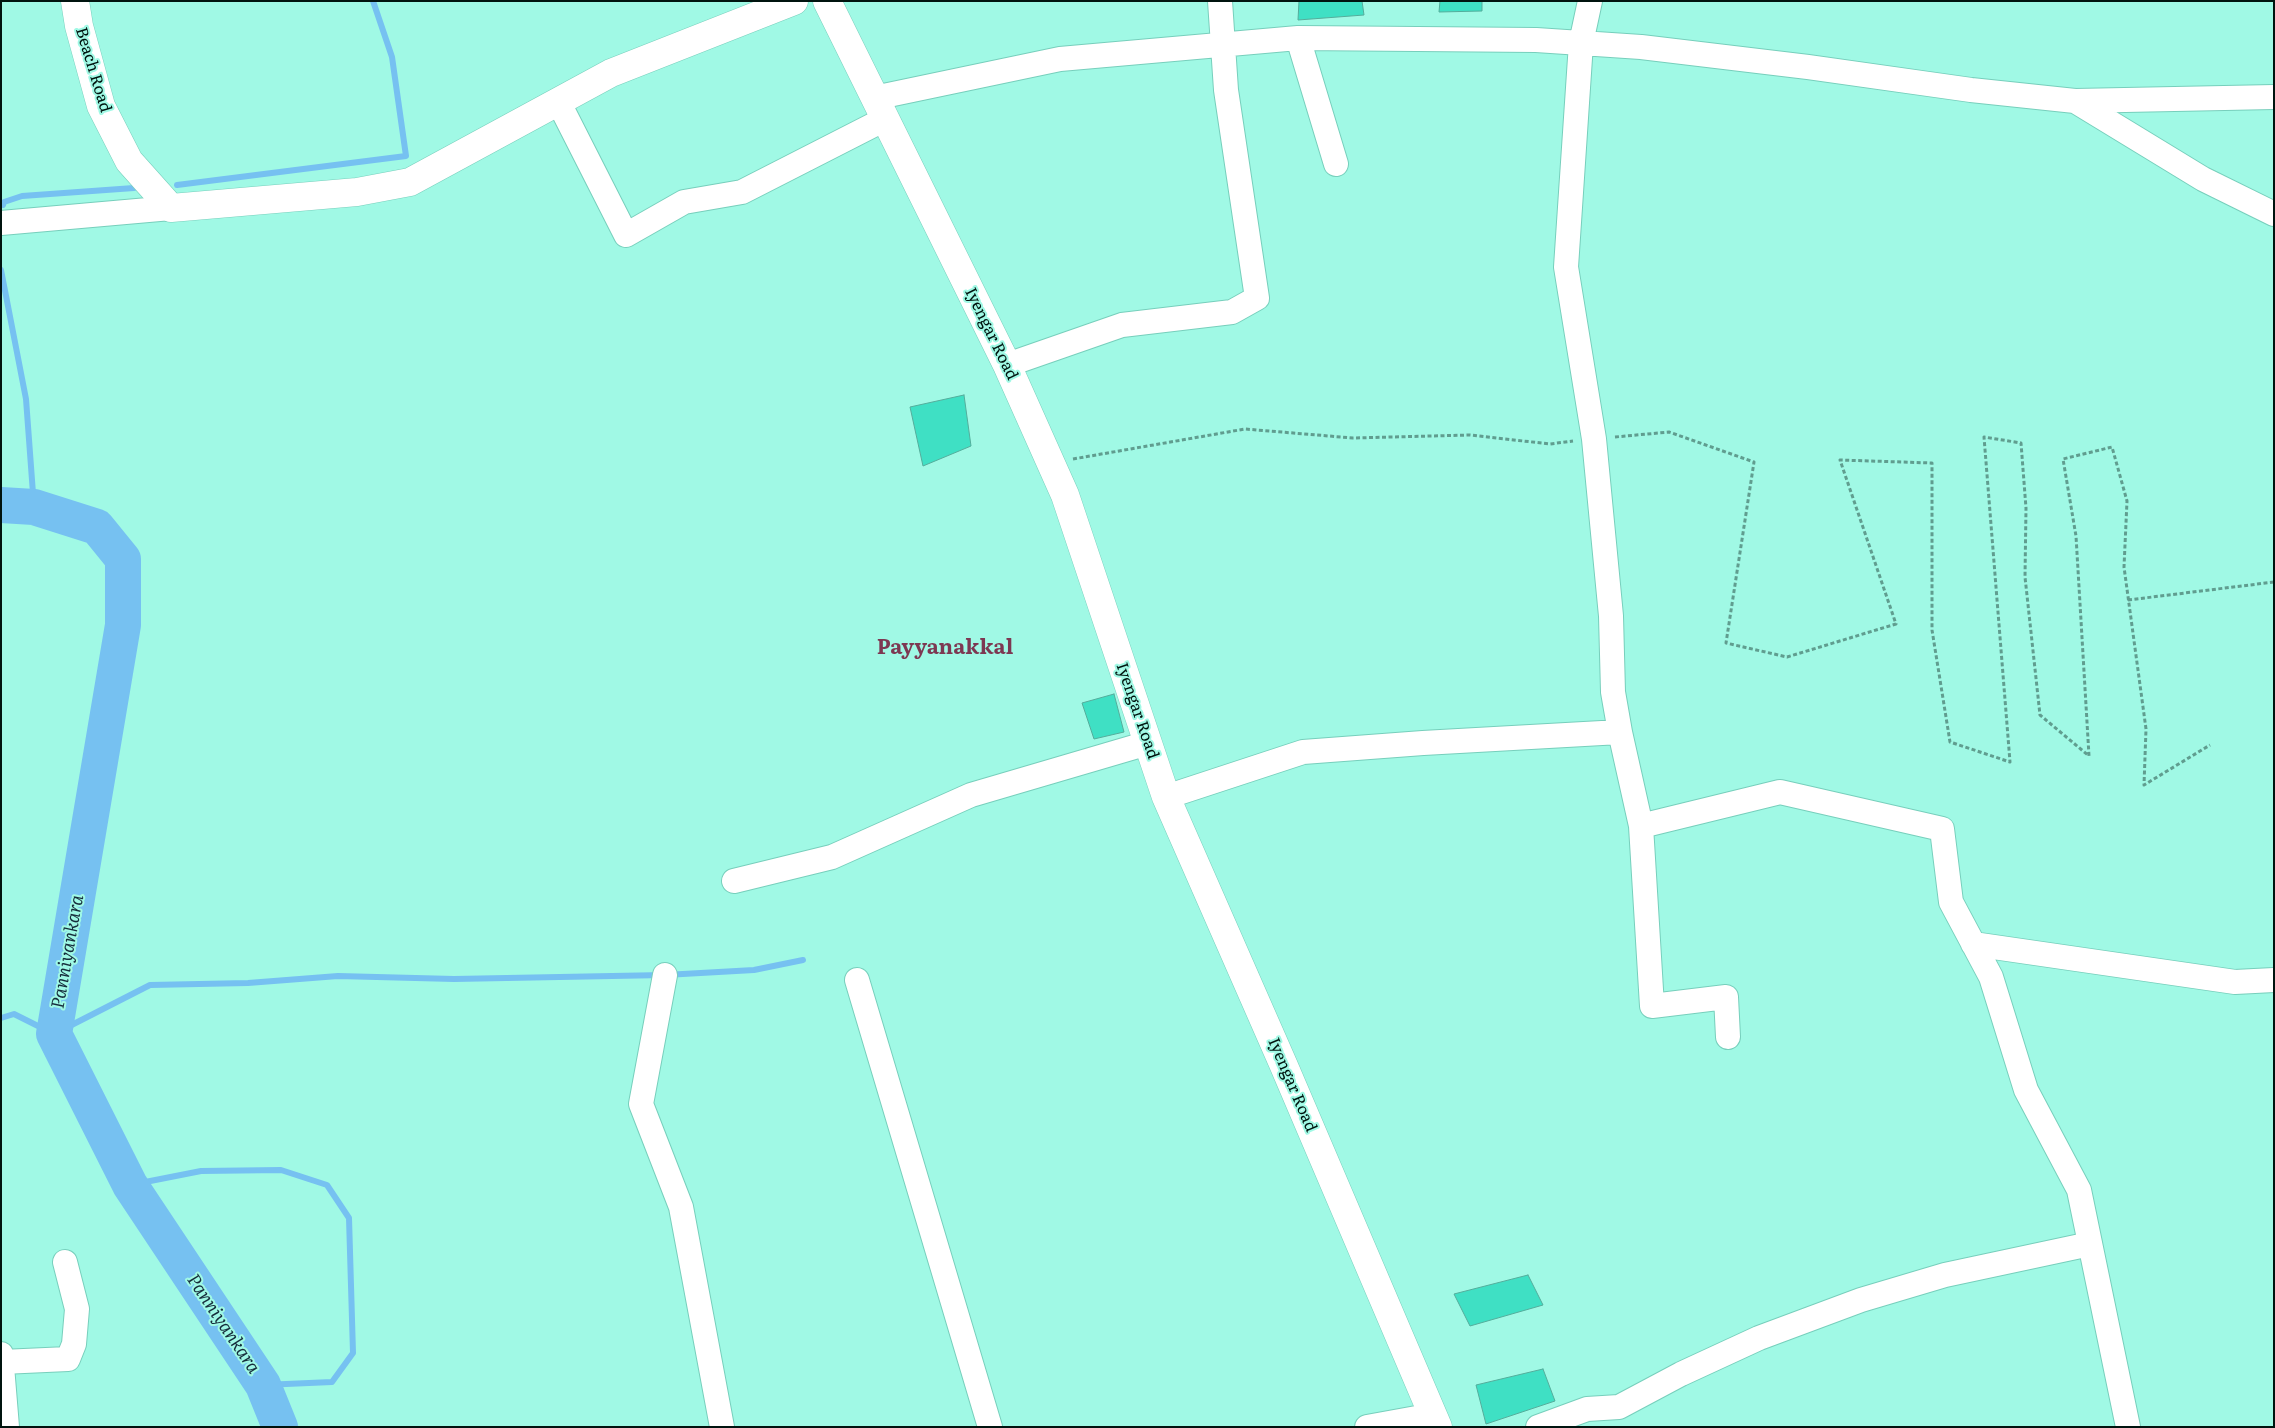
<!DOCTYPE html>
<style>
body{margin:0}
#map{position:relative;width:2275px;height:1428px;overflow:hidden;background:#a0f9e5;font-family:Literata,serif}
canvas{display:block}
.frame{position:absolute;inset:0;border:2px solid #00140f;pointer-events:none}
</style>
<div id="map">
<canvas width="2275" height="1428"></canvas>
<div class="frame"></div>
</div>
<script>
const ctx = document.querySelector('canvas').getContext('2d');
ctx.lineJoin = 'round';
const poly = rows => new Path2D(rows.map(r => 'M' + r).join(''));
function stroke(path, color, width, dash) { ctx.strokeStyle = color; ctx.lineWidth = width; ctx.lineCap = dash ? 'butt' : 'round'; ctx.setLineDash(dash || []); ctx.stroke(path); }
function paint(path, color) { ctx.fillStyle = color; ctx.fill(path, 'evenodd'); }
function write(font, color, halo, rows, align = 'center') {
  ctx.font = font + ' Literata,serif'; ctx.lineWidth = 4; ctx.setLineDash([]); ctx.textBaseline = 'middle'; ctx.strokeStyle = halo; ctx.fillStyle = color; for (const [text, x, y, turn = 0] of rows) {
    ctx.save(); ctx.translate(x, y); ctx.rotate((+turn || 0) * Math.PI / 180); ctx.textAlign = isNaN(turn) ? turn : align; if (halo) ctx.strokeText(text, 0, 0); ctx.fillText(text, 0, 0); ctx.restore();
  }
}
stroke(poly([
 [177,185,406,156,392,57,373,1],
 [3,205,4,202,22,196,134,188],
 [1,270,26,399,34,507],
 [1,1018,14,1014,54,1034,150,985,248,983,338,976,454,979,665,975,754,970,803,960],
 [130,1185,201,1171,281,1170,327,1185,349,1218,353,1353,332,1382,263,1385]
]), '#76c1f1', 6);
stroke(poly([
 [1,505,34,507,97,527,123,559,123,625,54,1034,130,1185,263,1385,280,1427]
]), '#76c1f1', 36);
const building = poly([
 [1299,1,1362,1,1364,15,1298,20,1299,1],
 [1440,1,1482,1,1482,11,1439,12,1440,1],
 [964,395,971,446,923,466,910,407,964,395],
 [1114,694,1124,732,1094,739,1082,703,1114,694],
 [1528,1275,1543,1305,1470,1326,1454,1294,1528,1275],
 [1543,1369,1555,1401,1486,1424,1476,1385,1543,1369]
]);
paint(building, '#3fe0c4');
stroke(building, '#54ad9b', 1);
const minor = poly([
 [1590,1,1581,43,1566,267,1594,439,1611,616,1613,692,1620,732],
 [1298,38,1336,164],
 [874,98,1060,59,1298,38,1536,40,1641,47,1808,67,1971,90,2075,101,2203,179,2274,214],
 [2075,101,2274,97],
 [559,103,626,235,684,202,742,192,885,119],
 [1,223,171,208],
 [1007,365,1122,325,1232,312,1257,298,1226,90,1220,1],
 [1166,797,1303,752,1423,743,1620,732,1641,826,1780,792,1942,829,1951,902,1991,977,2026,1090,2079,1190,2128,1427],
 [1641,826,1652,1006,1726,997,1728,1037],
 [734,881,832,857,971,795,1148,743],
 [1973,944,2235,982,2274,980],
 [665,975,641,1104,681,1207,722,1427],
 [857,980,990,1427],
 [1,1354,7,1427],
 [2,1362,68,1359,74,1344,77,1309,65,1262],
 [1367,1427,1433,1415],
 [1538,1427,1587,1409,1619,1407,1681,1374,1759,1338,1861,1300,1945,1275,2090,1244]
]);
const secondary = poly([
 [75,1,79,26,101,106,129,161,171,208,357,192,410,182,611,73,794,1],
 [827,1,1007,365,1065,495,1166,797,1284,1066,1438,1427]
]);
stroke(minor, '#77cfbc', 26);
stroke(secondary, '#77cfbc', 29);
stroke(poly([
 [1615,437,1669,432,1754,462,1726,643,1787,657,1896,624,1840,460,1932,463,1932,630,1950,742,2010,762,1984,437,2021,443,2026,508,2025,577,2040,715,2089,756,2076,536,2063,459,2112,447,2127,501,2124,567,2146,729,2144,785,2210,745],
 [1073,459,1245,429,1353,438,1470,435,1550,444,1573,441],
 [2128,600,2274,582]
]), '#609d8f', 3, [4, 2.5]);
stroke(minor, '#fff', 24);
stroke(secondary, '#fff', 28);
write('16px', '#00140f', '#a0f9e5', [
 ["Beach Road",93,70,73],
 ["Iyengar Road",991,334,64],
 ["Iyengar Road",1137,711,71],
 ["Iyengar Road",1292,1085,67]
]);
write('italic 18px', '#162d3c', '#a0f9e5', [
 ["Panniyankara",68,952,-80],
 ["Panniyankara",223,1324,56]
]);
write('bold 21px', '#7d3852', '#a0f9e5', [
 ["Payyanakkal",945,648]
]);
</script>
